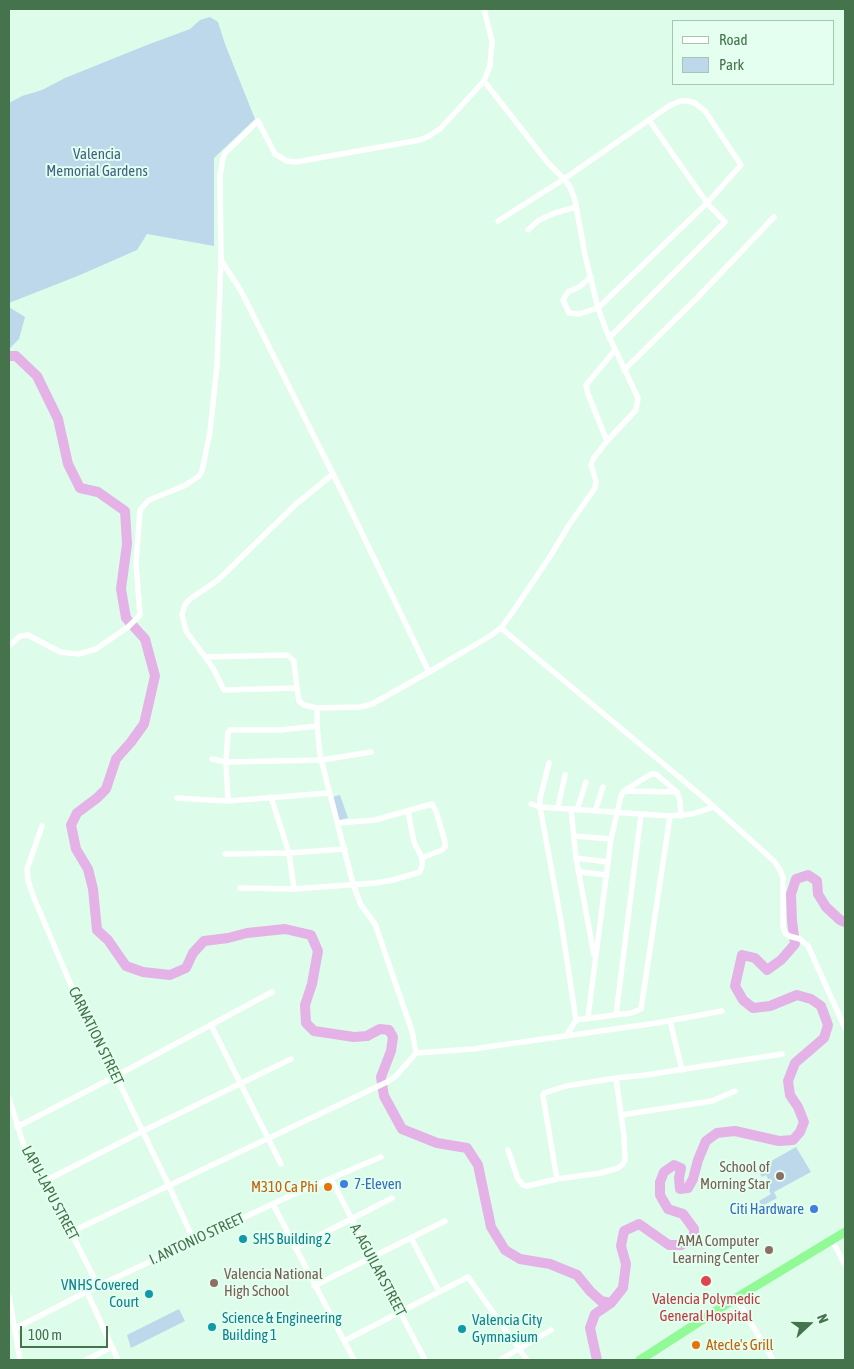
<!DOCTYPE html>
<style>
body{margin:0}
#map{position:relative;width:854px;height:1369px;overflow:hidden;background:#ddfdea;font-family:"Asap Condensed",sans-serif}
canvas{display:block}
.frame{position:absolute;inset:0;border:10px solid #45734c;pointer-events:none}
.legend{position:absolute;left:672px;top:20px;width:162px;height:65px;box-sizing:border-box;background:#e4ffef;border:1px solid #a4c7ae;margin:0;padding:6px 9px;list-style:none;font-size:15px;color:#45734c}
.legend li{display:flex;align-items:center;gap:10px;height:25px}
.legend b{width:25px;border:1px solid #a4c7ae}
.north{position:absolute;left:784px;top:1299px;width:50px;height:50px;-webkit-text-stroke:4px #e4ffef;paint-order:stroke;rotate:69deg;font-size:14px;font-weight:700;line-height:20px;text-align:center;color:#45734c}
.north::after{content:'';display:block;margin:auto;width:18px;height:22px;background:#45734c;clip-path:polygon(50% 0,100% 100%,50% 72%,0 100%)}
.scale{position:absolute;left:20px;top:1326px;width:88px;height:22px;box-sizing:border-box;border:2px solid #45734c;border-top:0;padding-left:6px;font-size:15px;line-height:18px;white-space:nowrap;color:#45734c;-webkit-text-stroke:4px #e4ffef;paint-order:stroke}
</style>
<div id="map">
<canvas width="854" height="1369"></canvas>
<div class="frame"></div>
<ul class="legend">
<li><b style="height:6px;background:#fff"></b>Road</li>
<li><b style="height:14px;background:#bcd8ea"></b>Park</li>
</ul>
<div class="north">N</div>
<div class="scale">100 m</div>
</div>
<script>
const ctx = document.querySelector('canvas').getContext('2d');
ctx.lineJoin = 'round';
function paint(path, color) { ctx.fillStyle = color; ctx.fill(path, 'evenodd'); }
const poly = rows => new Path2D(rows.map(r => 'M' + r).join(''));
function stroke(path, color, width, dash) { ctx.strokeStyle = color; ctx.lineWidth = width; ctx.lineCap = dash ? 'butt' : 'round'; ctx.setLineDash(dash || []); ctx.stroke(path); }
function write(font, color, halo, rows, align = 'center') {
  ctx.font = font + ' "Asap Condensed",sans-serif'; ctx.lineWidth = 4; ctx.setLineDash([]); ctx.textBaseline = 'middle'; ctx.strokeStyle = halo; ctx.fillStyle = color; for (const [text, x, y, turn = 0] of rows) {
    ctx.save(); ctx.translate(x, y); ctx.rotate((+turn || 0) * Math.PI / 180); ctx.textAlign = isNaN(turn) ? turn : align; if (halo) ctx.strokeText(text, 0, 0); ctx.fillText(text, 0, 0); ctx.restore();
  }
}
paint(poly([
 [210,17,218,22,225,44,255,119,214,158,214,246,147,234,137,250,80,275,9,303,9,103,22,96,42,90,65,78,147,45,190,29,200,20],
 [9,307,25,317,19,339,10,348],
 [340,795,348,818,339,820,332,797],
 [796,1147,811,1172,774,1192,777,1198,762,1206,759,1201,771,1194,766,1186,770,1183,766,1175,762,1177,757,1169],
 [179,1309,185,1321,131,1348,127,1335]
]), '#bcd8ea');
stroke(poly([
 [9,356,16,356,37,376,58,419,68,464,80,488,98,492,125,511,127,544,121,589,126,618,145,639,155,676,144,724,131,742,116,759,106,789,97,798,77,813,71,825,76,849,88,869,93,889,97,930,108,940,126,966,143,972,170,975,186,968,193,953,204,941,228,938,247,933,285,929,311,935,318,951,312,984,305,1005,306,1023,314,1031,354,1037,367,1036,380,1029,389,1030,393,1037,391,1051,381,1077,384,1096,402,1129,437,1143,467,1148,478,1165,491,1227,505,1250,520,1259,550,1264,577,1275,590,1291,601,1301,611,1303],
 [597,1360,590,1328,595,1314,611,1303,623,1288,626,1264,621,1246,624,1231,639,1224,669,1245,681,1245,694,1238,694,1229,683,1214,668,1209,660,1195,660,1182,664,1172,674,1165,681,1168,679,1178,680,1189,688,1188,693,1179,698,1160,706,1141,717,1133,735,1131,779,1141,793,1140,800,1132,804,1122,798,1107,790,1095,788,1081,795,1063,824,1038,828,1025,821,1006,811,999,797,995,770,1006,753,1008,743,1000,735,986,742,955,755,958,767,970,781,960,795,944,792,921,791,894,796,879,808,875,817,881,818,894,826,907,840,920,845,922]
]), '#e4b2e6', 10);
stroke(poly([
 [498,221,564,179,669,106,680,101,688,101,695,103,705,111,741,165,707,203,725,222,609,338],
 [528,230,539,220,555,213,576,207],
 [221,260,241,291,344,496,429,672],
 [591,277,579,287,568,292,563,300,569,313,579,314,598,308,707,203,649,120],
 [624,370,698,297,774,217],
 [607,441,588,394,586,385,615,350],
 [333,474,295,505,218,580,190,599,185,605,182,614,186,631,213,668,224,690,297,688,299,701,304,705,317,708,360,707,372,704,429,672,490,636,501,628,514,610,551,555,569,525,595,488,596,481,591,465,593,459,607,441,636,410,638,398,606,330,598,308,585,255,575,200,570,187,564,179,548,163,484,81],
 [501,628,703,797,774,861,780,870,783,877,783,927,785,933,789,936,800,939,808,946,845,1028],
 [9,646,20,636,28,635,60,652,79,654,96,649,128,627,140,615,136,563,140,510,149,500,184,486,199,476,202,471,210,432,217,365,221,260,220,176,223,158,225,153,258,121,275,154,287,161,296,162,420,140,429,136,440,129,484,81,490,66,492,41,484,9],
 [205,657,287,655,294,661,297,688],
 [317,708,317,726,320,755,353,884,361,905,375,924,412,1031,416,1053],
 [212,759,226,762,322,760,371,752],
 [549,763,540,798,540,807,561,921,576,1020,566,1036],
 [624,791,677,792],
 [271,797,289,853,294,889,375,883,393,880,420,872,422,866,422,858,442,850,445,847,445,842,436,811,432,804,375,820,338,823],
 [177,798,228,801,329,793],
 [228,801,226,762,228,733,230,730,280,730,317,726],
 [531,804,540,807,670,816,692,814,714,807],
 [558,807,565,775],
 [571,809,576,858,594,955],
 [577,810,586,782],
 [408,811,414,842,422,858],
 [595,811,603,787],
 [42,826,27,869,28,881,34,898,76,997,116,1076,169,1186,194,1241],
 [574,836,611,839],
 [225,854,289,853,345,849],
 [576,858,608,862],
 [580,872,607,875],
 [240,888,294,889],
 [616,1015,641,814],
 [588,1017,611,839,621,796,624,791,651,774,656,774,677,792,680,801,681,816],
 [576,1020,631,1013,641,1009,670,816],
 [670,1021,682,1070],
 [211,1025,281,1164],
 [9,1098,25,1149,71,1232,98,1286],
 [621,1115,712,1101,735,1091],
 [17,1127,116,1076,272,992],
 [508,1150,518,1179,523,1185,527,1186,557,1179,543,1096,544,1093,566,1086,616,1078,646,1075,782,1054],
 [331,1179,425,1360],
 [557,1179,601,1173,618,1168,622,1165,625,1160,624,1136,616,1078],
 [43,1182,143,1131,291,1059],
 [273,1204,354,1360],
 [71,1232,387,1082,396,1076,416,1053,473,1049,657,1023,722,1011],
 [411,1238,439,1291],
 [832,1240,845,1265],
 [295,1248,392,1198],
 [314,1286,445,1221],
 [87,1292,118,1360],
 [9,1296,20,1360],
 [736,1298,773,1360],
 [16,1328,98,1286,194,1241,294,1194,381,1157],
 [344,1341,468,1277,527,1360],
 [86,1360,112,1347],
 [500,1360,551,1330]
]), '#fff', 5.5);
stroke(poly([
 [640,1360,736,1298,845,1232]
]), '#91fa97', 9);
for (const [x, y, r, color] of [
 [780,1176,5,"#8d6e63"],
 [344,1184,5,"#3f7fe0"],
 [328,1187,5,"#e8710a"],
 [814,1209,5,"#3f7fe0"],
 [243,1239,5,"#0f9aa8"],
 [769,1250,5,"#8d6e63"],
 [706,1281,6,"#e0444e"],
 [214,1283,5,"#8d6e63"],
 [149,1294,5,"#0f9aa8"],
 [212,1327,5,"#0f9aa8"],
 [462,1329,5,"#0f9aa8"],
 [696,1345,5,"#e8710a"]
]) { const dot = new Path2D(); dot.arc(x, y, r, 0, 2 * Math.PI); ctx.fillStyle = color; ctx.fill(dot); stroke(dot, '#e4ffef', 2); }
write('15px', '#426385', '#e4ffef', [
 ["Valencia",97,154],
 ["Memorial Gardens",97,171]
]);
write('15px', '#45734c', '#e4ffef', [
 ["CARNATION STREET",96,1036,64],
 ["LAPU-LAPU STREET",50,1193,62],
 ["I. ANTONIO STREET",197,1239,-25],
 ["A. AGUILAR STREET",378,1270,62]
]);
write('15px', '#785e54', '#e4ffef', [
 ["School of",770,1167],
 ["Morning Star",770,1184],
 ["AMA Computer",759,1241],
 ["Learning Center",759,1258],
 ["Valencia National",224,1274,"left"],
 ["High School",224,1291,"left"]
], 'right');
write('15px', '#366cbe', '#e4ffef', [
 ["7-Eleven",354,1184],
 ["Citi Hardware",804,1209,"right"]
], 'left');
write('15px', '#c56008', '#e4ffef', [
 ["M310 Ca Phi",318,1187],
 ["Atecle's Grill",706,1345,"left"]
], 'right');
write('15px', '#0d838f', '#e4ffef', [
 ["SHS Building 2",253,1239],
 ["VNHS Covered",139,1285,"right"],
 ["Court",139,1302,"right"],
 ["Science & Engineering",222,1318],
 ["Building 1",222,1335],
 ["Valencia City",472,1320],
 ["Gymnasium",472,1337]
], 'left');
write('15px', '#be3a42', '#e4ffef', [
 ["Valencia Polymedic",706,1299],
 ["General Hospital",706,1316]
]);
</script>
